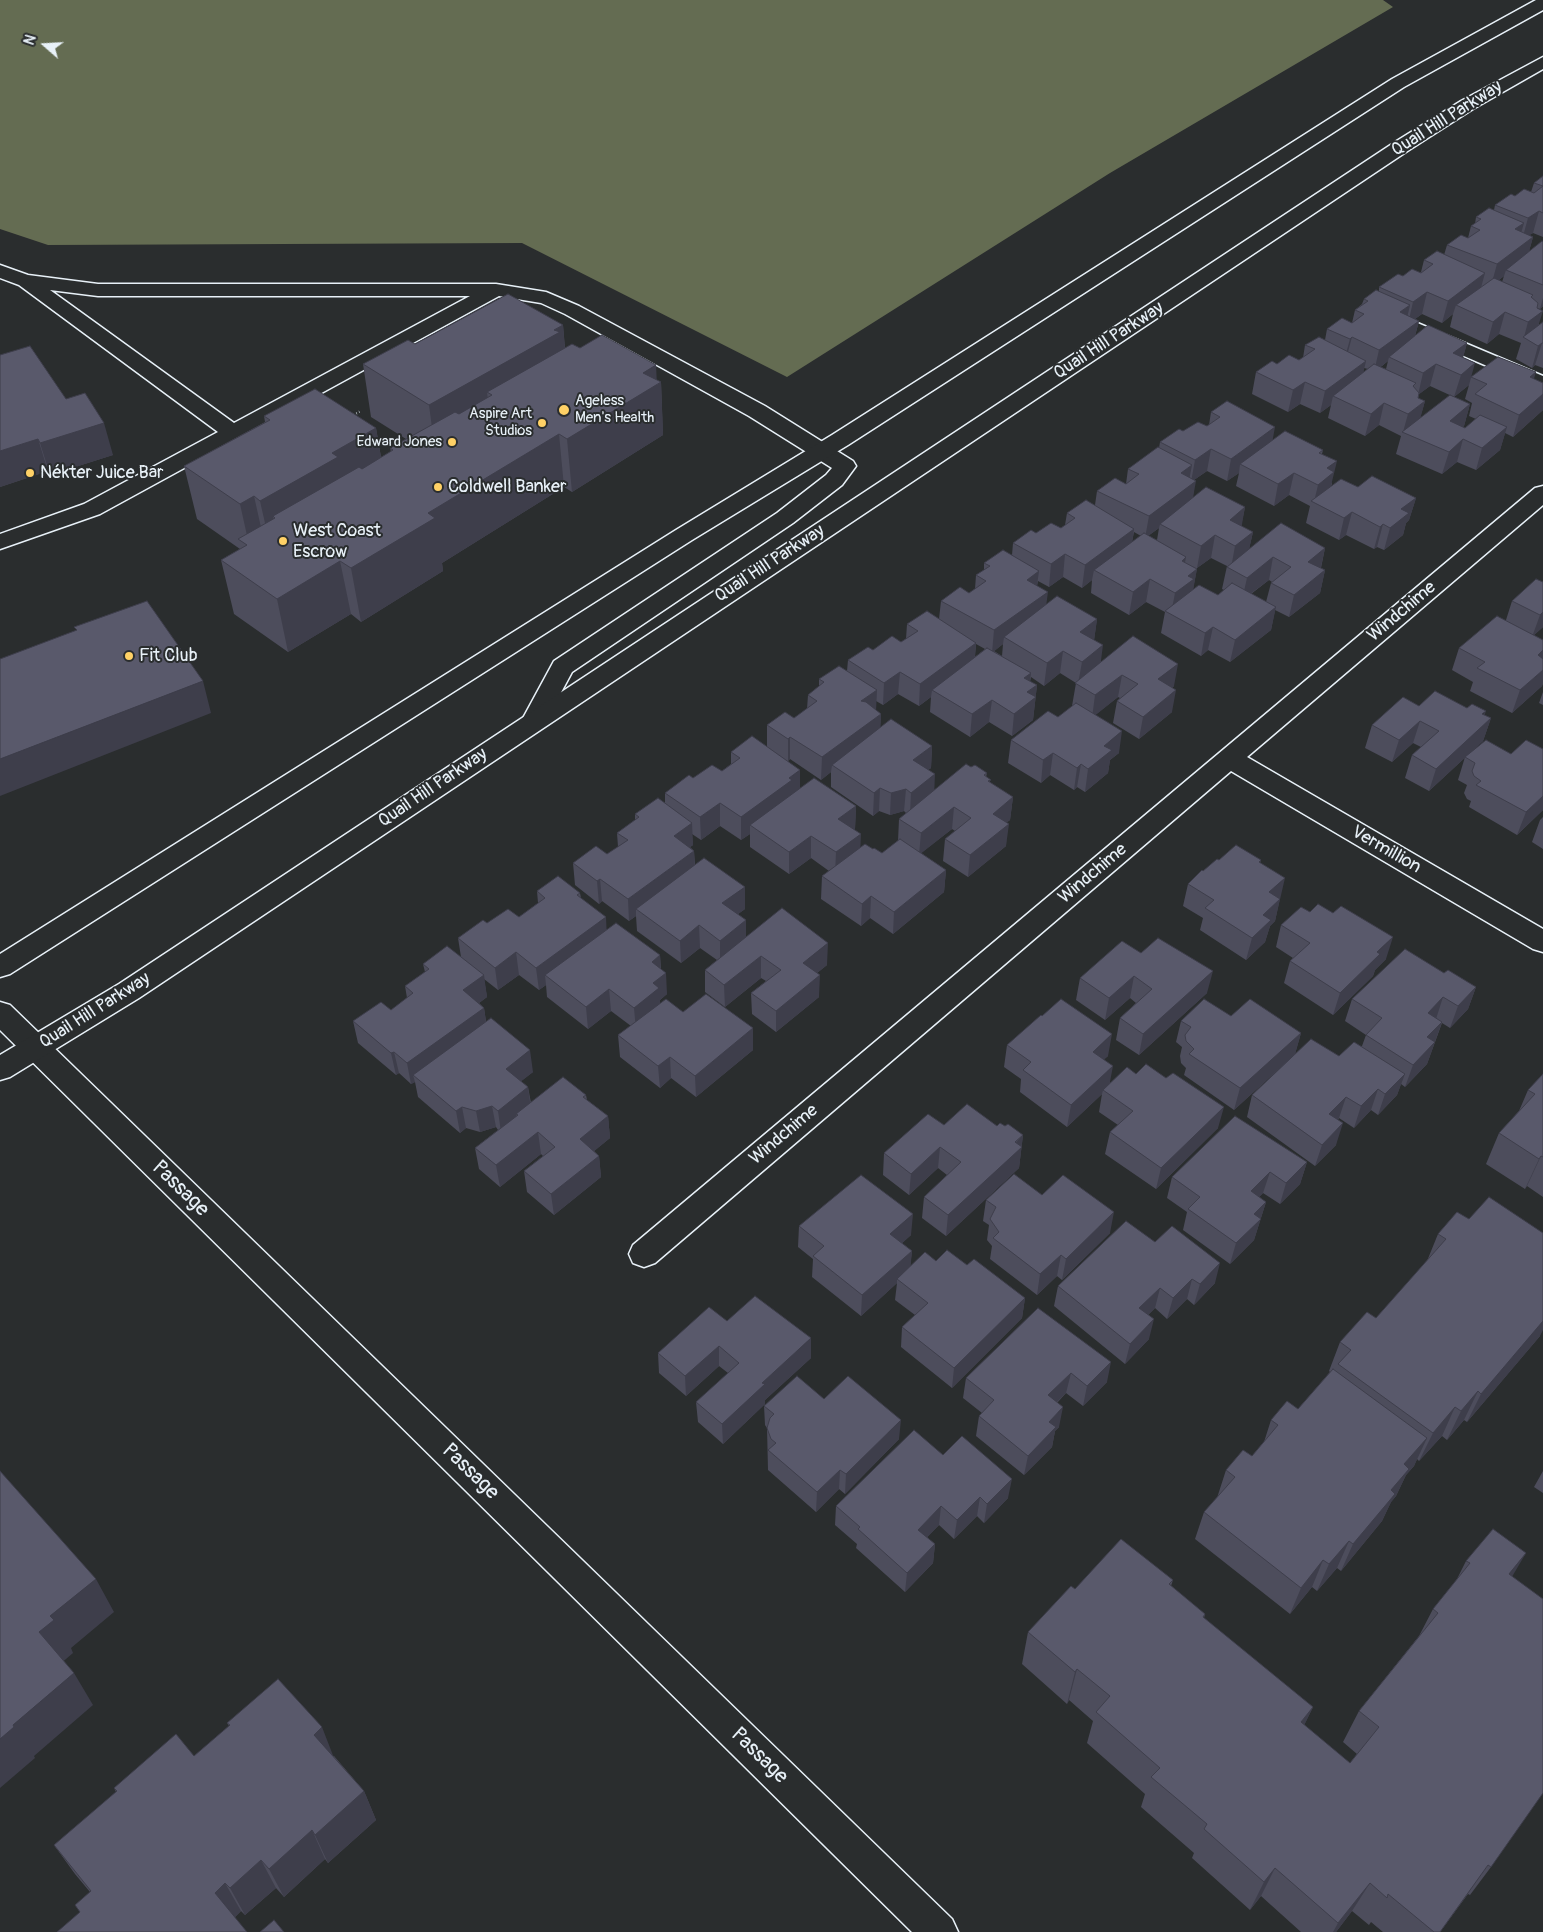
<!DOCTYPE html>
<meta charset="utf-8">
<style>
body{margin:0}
#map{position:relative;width:1543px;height:1932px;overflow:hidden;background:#2a2d2e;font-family:Pangolin,sans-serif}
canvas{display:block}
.north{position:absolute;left:20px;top:20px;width:50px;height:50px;-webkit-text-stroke:4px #2a2d2e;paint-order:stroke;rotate:289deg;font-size:14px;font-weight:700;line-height:20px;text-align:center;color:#e8f1f8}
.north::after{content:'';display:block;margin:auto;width:18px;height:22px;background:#e8f1f8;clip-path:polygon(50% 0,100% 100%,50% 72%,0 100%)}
</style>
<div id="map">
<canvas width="1543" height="1932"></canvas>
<div class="north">N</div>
</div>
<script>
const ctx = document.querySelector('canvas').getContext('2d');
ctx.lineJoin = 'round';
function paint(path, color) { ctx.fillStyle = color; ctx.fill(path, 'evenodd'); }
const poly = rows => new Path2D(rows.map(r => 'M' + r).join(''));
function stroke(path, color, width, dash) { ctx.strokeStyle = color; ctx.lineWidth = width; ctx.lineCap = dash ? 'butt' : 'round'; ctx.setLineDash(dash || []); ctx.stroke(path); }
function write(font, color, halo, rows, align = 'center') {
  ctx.font = font + ' Pangolin,sans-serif'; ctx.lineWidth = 4; ctx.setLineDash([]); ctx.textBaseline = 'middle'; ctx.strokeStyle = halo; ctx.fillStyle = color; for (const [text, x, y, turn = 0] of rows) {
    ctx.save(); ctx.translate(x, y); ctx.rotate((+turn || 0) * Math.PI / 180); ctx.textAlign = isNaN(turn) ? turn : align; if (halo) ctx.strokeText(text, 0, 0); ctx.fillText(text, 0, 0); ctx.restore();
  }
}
paint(poly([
 [0,0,1383,0,1393,7,1110,173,787,377,522,243,48,245,0,229]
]), '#646c52');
const service = poly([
 [0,265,28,275,98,284,496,284,546,292,579,306,765,406,853,461,856,466,842,485,793,523,572,672,543,726,534,728,525,726,522,720,554,661,777,513,826,475,832,468,749,416,565,314,541,303,499,296,100,514,0,549,0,534,84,504,218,432,19,285,0,278,0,265],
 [50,290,98,296,470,296,234,423,50,290],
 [1415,322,1543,376,1543,390,1408,332,1405,328,1408,324,1415,322]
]);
const minor = poly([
 [1543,486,1543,505,1247,757,1543,929,1543,952,1533,949,1231,771,655,1263,644,1267,633,1263,629,1254,633,1245,1535,488,1543,486],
 [0,1002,10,1005,952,1919,958,1932,912,1932,0,1030,0,1002]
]);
const secondary = poly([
 [1536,0,1543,0,1543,10,1404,87,848,445,692,540,10,974,0,977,0,954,676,530,832,435,1392,79,1536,0],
 [1543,57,1543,69,1473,109,1409,150,139,998,10,1077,0,1080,0,1055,119,984,1395,142,1461,101,1543,57]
]);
stroke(service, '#e8f1f8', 3);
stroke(minor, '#e8f1f8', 3);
stroke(secondary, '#e8f1f8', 3);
stroke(poly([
 [351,416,361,411]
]), '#e8f1f8', 2.5, [0.5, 2.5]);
paint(service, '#2a2d2e');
paint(minor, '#2a2d2e');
paint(secondary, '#2a2d2e');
paint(poly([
 [1543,176,1543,237,1533,233,1529,235,1533,237,1529,251,1543,242,1543,306,1540,309,1537,308,1539,325,1543,322,1543,368,1535,365,1532,368,1516,359,1521,343,1499,334,1487,344,1450,327,1453,314,1442,323,1422,314,1415,319,1419,321,1415,336,1467,343,1463,357,1471,377,1534,379,1543,383,1543,410,1513,437,1505,433,1500,450,1476,470,1457,462,1442,474,1396,454,1401,436,1379,425,1365,436,1328,418,1331,405,1320,413,1300,404,1288,412,1252,394,1256,372,1277,364,1299,360,1303,358,1305,345,1325,340,1327,329,1352,323,1355,310,1362,304,1364,299,1379,291,1379,287,1403,276,1421,272,1424,260,1444,255,1447,245,1468,238,1471,226,1475,224,1476,217,1494,210,1495,205,1515,196,1531,192,1534,183],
 [1504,276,1502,282,1499,280],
 [1388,361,1386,369,1380,367,1382,366],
 [1364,368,1368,369,1363,372],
 [1469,385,1465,399,1472,403,1469,416,1476,419,1465,428,1463,427,1464,426,1470,404,1454,397],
 [1430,386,1454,397,1420,418,1425,401,1418,398,1419,394],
 [563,325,565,348,580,348,661,382,663,435,572,492,564,487,442,563,443,571,361,622,351,614,288,652,234,614,221,560,240,549,197,519,184,466,265,422,264,416,376,428,381,457,391,452,390,448,406,439,371,417,363,364,415,344],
 [0,355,66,399,113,455,50,475,48,471,0,487],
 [1211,412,1273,440,1323,450,1322,454,1332,484,1331,486,1358,487,1416,498,1409,520,1406,523,1403,535,1384,550,1377,547,1374,549,1346,535,1339,540,1306,523,1310,506,1289,495,1274,506,1236,486,1239,473,1227,481,1207,471,1194,480,1193,498,1245,507,1241,526,1253,532,1249,549,1325,548,1321,568,1325,570,1320,593,1289,617,1275,610,1271,630,1230,662,1208,650,1201,656,1161,633,1165,612,1146,602,1129,615,1091,593,1092,580,1082,588,1063,577,1049,587,1038,581,1037,586,1046,604,1097,619,1094,640,1101,662,1174,686,1172,688,1172,712,1139,739,1113,723,1117,701,1120,698,1118,697,1095,715,1119,753,1110,760,1108,773,1085,792,1077,787,1074,790,1050,775,1041,783,1008,763,1011,740,1058,717,1073,706,1072,706,1076,683,1060,673,1044,686,1031,677,1030,682,1037,685,1033,720,1012,736,989,722,970,737,930,712,931,697,919,706,898,694,883,705,876,701,876,710,881,714,880,728,932,746,931,768,928,770,934,790,971,767,987,773,986,777,991,783,1013,797,1010,820,1007,822,1006,846,968,877,943,861,945,839,955,831,952,829,921,853,946,870,944,892,893,934,870,918,861,926,821,899,822,876,829,871,811,858,789,874,750,847,750,834,741,840,720,826,701,840,692,834,693,845,690,847,694,851,695,865,745,909,738,914,746,920,746,937,827,965,817,973,819,997,776,1032,752,1014,751,993,766,981,761,978,725,1007,705,992,705,970,717,960,700,948,681,963,637,931,636,916,629,921,602,901,599,904,575,885,573,863,607,854,618,847,617,833,635,820,635,814,665,803,665,793,693,778,722,771,731,764,731,752,767,747,767,725,794,718,807,709,808,695,819,686,819,679,847,671,848,660,873,650,901,642,906,639,907,624,939,619,941,601,969,593,975,589,976,575,984,570,984,563,1012,555,1013,543,1036,533,1061,528,1065,525,1067,513,1095,505,1097,491,1126,484,1128,469,1159,448,1160,442,1183,431,1207,426,1209,425],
 [1159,528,1157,540,1148,536],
 [1134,532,1141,536,1132,542],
 [1211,558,1227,566,1222,589,1224,590,1218,595,1193,589,1197,568],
 [1269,580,1272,582,1271,583,1266,602,1251,594],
 [976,644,985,649,975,657],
 [1003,644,1002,656,994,651],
 [790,759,821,780,831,772,831,787,873,816,879,811,890,815,904,811,906,813,899,819,898,841,882,853,873,849,860,847,854,829,855,829,856,806,800,788,788,761],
 [1543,582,1543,627,1534,635,1543,640,1543,683,1542,686,1512,713,1470,691,1473,682,1452,670,1459,648,1506,620,1512,601],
 [1543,692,1543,705,1539,703],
 [1419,706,1467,708,1491,718,1483,741,1429,791,1405,778,1412,755,1421,747,1413,743,1392,762,1365,748,1372,725],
 [1543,749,1543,810,1517,835,1469,807,1471,801,1467,799,1464,793,1467,785,1458,780,1465,757,1511,754],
 [1543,817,1543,849,1532,842,1540,820],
 [1219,860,1261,860,1260,863,1280,898,1275,921,1270,926,1265,942,1246,960,1200,930,1203,918,1183,906,1188,884,1203,871],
 [537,891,580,893,581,898,607,930,660,955,661,969,667,994,660,1000,660,1003,683,1012,753,1028,753,1050,696,1097,671,1078,660,1088,620,1057,618,1035,631,1026,611,1011,588,1029,547,997,546,985,539,990,519,975,498,990,484,979,487,997,479,1003,484,1008,486,1021,533,1072,521,1081,528,1087,531,1103,586,1095,587,1100,608,1116,610,1138,594,1151,599,1156,601,1177,554,1215,527,1192,524,1171,543,1156,541,1154,500,1187,479,1169,475,1148,498,1130,496,1127,480,1132,466,1128,460,1133,418,1097,415,1082,411,1084,399,1073,396,1075,358,1043,353,1021,391,1010,407,998,405,986,425,972,423,964,461,957,458,938,487,923,519,917,538,903],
 [1310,912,1386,959,1375,970,1373,976,1333,1015,1284,983,1290,961,1293,958,1276,947,1281,925],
 [1141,953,1207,993,1139,1055,1116,1040,1120,1018,1136,1003,1130,998,1105,1020,1076,1000,1080,978],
 [1444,973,1476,987,1468,1009,1450,1028,1442,1023,1427,1064,1405,1087,1401,1084,1397,1095,1378,1115,1371,1110,1354,1128,1339,1118,1338,1120,1336,1145,1315,1166,1247,1117,1252,1095,1292,1057,1234,1110,1184,1075,1186,1068,1181,1063,1180,1056,1182,1047,1176,1042,1181,1021,1231,1016,1301,1033,1295,1054,1339,1056,1362,1046,1366,1035,1345,1021,1352,999],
 [1007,1045,1108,1056,1104,1059,1110,1083,1136,1074,1218,1128,1156,1189,1105,1154,1110,1132,1118,1125,1099,1112,1102,1094,1067,1127,1020,1092,1021,1079,1004,1067],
 [1543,1074,1543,1197,1527,1186,1525,1189,1486,1164,1499,1133,1519,1111,1528,1090],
 [944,1125,1005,1126,1023,1135,1019,1168,946,1236,922,1218,924,1197,947,1175,938,1168,909,1195,883,1175,884,1153],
 [1307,1162,1300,1184,1280,1204,1263,1193,1259,1197,1266,1202,1254,1240,1230,1264,1183,1230,1187,1212,1167,1198,1172,1177],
 [1042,1195,1110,1233,1062,1280,1057,1276,1037,1295,990,1259,992,1246,987,1240,989,1225,983,1221,986,1200],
 [1457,1212,1540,1336,1467,1422,1464,1420,1447,1440,1442,1436,1419,1461,1417,1459,1414,1466,1406,1475,1396,1496,1391,1502,1382,1521,1341,1571,1337,1568,1317,1591,1312,1587,1290,1614,1195,1539,1204,1512,1217,1498,1226,1470,1252,1456,1264,1442,1271,1420,1298,1409,1330,1372,1329,1371,1340,1342,1376,1318,1427,1261,1438,1234],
 [799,1226,911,1235,902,1243,912,1251,910,1267,936,1261,967,1265,1025,1298,1022,1318,952,1388,901,1347,902,1327,915,1315,895,1300,897,1283,861,1316,812,1277,813,1259,798,1247],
 [1155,1242,1215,1283,1194,1305,1187,1299,1167,1319,1155,1308,1148,1315,1149,1339,1125,1364,1054,1306,1058,1286],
 [1038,1308,1107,1382,1083,1406,1066,1393,1057,1403,1059,1427,1055,1431,1052,1447,1024,1475,976,1436,979,1416,982,1413,963,1398,966,1378],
 [727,1321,811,1358,765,1400,765,1404,723,1444,698,1422,696,1402,728,1373,719,1366,686,1396,659,1373,658,1353],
 [824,1399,899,1439,845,1494,839,1489,816,1512,768,1470,767,1428,765,1425,764,1406],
 [943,1455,1008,1498,984,1523,977,1516,954,1539,939,1525,927,1537,935,1544,933,1563,905,1592,856,1548,857,1544,835,1525,836,1506],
 [1543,1471,1543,1493,1534,1487],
 [1466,1561,1512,1576,1491,1867,1470,1895,1468,1894,1440,1932,1383,1932,1371,1922,1369,1925,1352,1911,1336,1932,1301,1932,1261,1896,1250,1910,1192,1858,1194,1853,1141,1807,1145,1794,1087,1743,1093,1721,1069,1700,1067,1704,1022,1664,1028,1632,1075,1589,1173,1580,1171,1586,1205,1614,1204,1618,1313,1707,1304,1725,1350,1763,1357,1754,1343,1742,1359,1711,1419,1636,1433,1609,1456,1581],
 [227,1723,334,1756,364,1791,376,1820,328,1863,325,1859,284,1897,276,1888,245,1915,241,1911,235,1917,80,1912,90,1892,75,1874,54,1845,116,1792,114,1788,194,1756,229,1726]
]), '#4d4d5c');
paint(poly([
 [1539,211,1533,233,1522,240,1528,218],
 [1524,223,1518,244,1515,229],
 [1533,237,1527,259,1506,270,1504,276,1491,286,1497,264],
 [1485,273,1479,295,1456,305,1453,314,1442,323,1448,301],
 [1427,292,1422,314,1408,324,1413,302],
 [1543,298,1543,306,1540,309],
 [1410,305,1405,327,1400,312],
 [1543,311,1536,333,1524,337,1528,322],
 [1505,312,1499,334,1487,344,1493,322],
 [1419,321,1413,343,1389,357,1388,361,1374,372,1379,350],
 [563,325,567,377,492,395,487,392,491,427,436,458,429,405],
 [1352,337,1346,359,1344,361,1350,339],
 [1467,343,1461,365,1453,353],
 [1542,343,1535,365,1532,368,1538,346],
 [1366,361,1361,383,1333,396,1331,405,1320,413,1325,391],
 [1475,363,1469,385,1454,397,1461,375],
 [1436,364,1430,386,1418,395,1423,373],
 [656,365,657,385,661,382,663,435,572,492,567,439,643,373],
 [1536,372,1529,395,1530,377],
 [1305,382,1300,404,1288,412,1293,390],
 [1543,394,1543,410,1513,437,1519,415],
 [1425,401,1419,423,1403,432,1408,414],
 [1384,403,1379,425,1365,436,1371,414],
 [1470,404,1464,426,1444,443,1450,421],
 [104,423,113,455,50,475,40,443],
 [1275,427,1271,449,1240,464,1239,473,1227,481,1231,459],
 [1507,427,1500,450,1476,470,1482,448],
 [376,428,385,481,275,518,273,516,280,550,272,554,260,501,332,453],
 [559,434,564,487,442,563,443,571,361,622,351,568,428,513],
 [38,439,48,471,0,487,0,451],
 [1463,439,1457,462,1442,474,1449,452],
 [1211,449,1207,471,1191,482,1195,460],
 [1337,461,1329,494,1314,502,1318,485,1327,468],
 [1192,465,1188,486,1196,481,1192,503,1160,524,1159,528,1145,538,1149,516,1181,473],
 [1294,473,1289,495,1274,506,1278,484],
 [254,496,266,550,252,558,240,504],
 [1416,498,1409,520,1406,523,1403,535,1384,550,1390,528,1401,509],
 [1245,507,1241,530,1230,520],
 [1352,512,1346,535,1339,540,1344,518],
 [1383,524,1377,547,1374,549,1380,527],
 [1134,529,1131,551,1094,570,1092,580,1082,588,1085,565],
 [1253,532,1248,554,1231,568,1235,546],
 [1215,535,1211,558,1197,568,1201,546],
 [1325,548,1320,571,1308,562],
 [1065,554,1063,577,1049,587,1051,564],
 [1186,557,1182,579,1182,561],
 [1273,557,1269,580,1242,600,1247,578],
 [340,561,351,614,288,652,277,599],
 [1197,569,1193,591,1171,614,1175,593,1188,576],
 [1325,570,1320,593,1289,617,1294,595],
 [1039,571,1036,593,1027,580],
 [1150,579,1146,602,1129,615,1133,592],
 [1048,592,1045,614,1004,637,1003,644,992,653,994,630],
 [1276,607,1271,630,1230,662,1235,640],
 [1543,612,1543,627,1532,637,1540,615],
 [1097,619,1094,641,1080,632],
 [1213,627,1208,650,1201,656,1205,633],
 [976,643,974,665,932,690,931,697,919,706,920,684],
 [1103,645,1100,668,1078,684,1082,662],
 [1543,650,1543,663,1538,655],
 [1063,651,1060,673,1044,686,1047,663],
 [1178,664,1174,686,1154,702,1158,679],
 [1543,670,1543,683,1542,686,1512,713,1520,690],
 [900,672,898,694,883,705,884,683],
 [1031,673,1029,691,1037,685,1033,720,1012,736,1014,714,1024,678],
 [1122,675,1118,697,1092,718,1095,695],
 [203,681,211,713,0,796,0,759],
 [877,690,876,712,861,701],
 [1176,690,1172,712,1139,739,1143,717],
 [992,700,989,722,970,737,972,714],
 [1486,711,1480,728,1491,718,1483,741,1429,791,1436,769],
 [881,714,880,737,832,765,831,772,821,780,822,757],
 [1420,721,1413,743,1392,762,1399,740],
 [1122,731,1119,753,1110,760,1108,773,1085,792,1088,769,1104,746],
 [790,737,790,759,788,761,788,739],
 [932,746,931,768,911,782,913,760],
 [1053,753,1050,775,1041,783,1043,760],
 [1081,764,1077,787,1074,790,1077,768],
 [800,770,800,793,750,825,750,834,741,840,741,817,789,778],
 [935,774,934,797,910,815,911,793],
 [880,788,879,811,873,816,874,793],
 [906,789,904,811,890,815,891,793],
 [1543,796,1543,810,1517,835,1526,812],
 [1013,797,1010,820,990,836,993,814],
 [720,803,720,826,701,840,700,817],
 [856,806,855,829,838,842,838,819],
 [954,807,952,829,919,855,921,833],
 [692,823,693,845,675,858,674,836],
 [1009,824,1006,846,968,877,970,855],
 [861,834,860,856,835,875,836,852],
 [811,836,811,858,789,874,789,852],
 [694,851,695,873,636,909,636,916,629,921,628,899],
 [946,870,944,892,893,934,894,912],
 [1285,878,1275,921,1270,926,1265,942,1246,960,1252,938,1269,892],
 [600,879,602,901,599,904,597,881],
 [745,887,745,909,723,925,722,903],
 [871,896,870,918,861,926,862,904],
 [606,917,607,939,545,975,546,985,539,990,536,968],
 [746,920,746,942,720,963,720,941],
 [699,925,700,948,681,963,680,941],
 [1393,937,1386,959,1375,970,1373,976,1333,1015,1340,993,1377,952],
 [828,943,827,965,802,985,803,963],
 [516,952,519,975,498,990,495,968],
 [660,955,661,976,666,973,667,994,660,1000,660,1010,636,1030,634,1008,652,962],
 [761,956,761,978,725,1007,724,985],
 [1213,971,1207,993,1139,1055,1143,1034],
 [484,975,487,997,467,1012,463,990],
 [820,975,819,997,776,1032,776,1011],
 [1134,976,1130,998,1105,1020,1109,998],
 [1476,987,1468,1009,1450,1028,1458,1006],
 [609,989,611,1011,588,1029,586,1007],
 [1443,997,1436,1019,1428,1013],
 [484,1008,487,1030,413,1075,415,1082,411,1084,407,1063],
 [1442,1022,1427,1064,1405,1087,1413,1065,1427,1037],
 [753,1028,753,1050,696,1097,695,1076],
 [1301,1033,1295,1054,1234,1110,1240,1088],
 [1112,1034,1108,1056,1089,1074,1093,1052],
 [530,1050,533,1072,509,1091,506,1069],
 [394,1052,399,1073,396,1075,391,1053],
 [670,1057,671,1078,660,1088,658,1066],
 [1113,1066,1109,1087,1103,1090,1102,1094,1067,1127,1071,1105],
 [1405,1074,1397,1095,1378,1115,1385,1094],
 [528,1087,531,1109,518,1115,516,1114,517,1120,501,1132,498,1111],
 [1378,1089,1371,1110,1354,1128,1361,1106],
 [1346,1097,1339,1118,1322,1135,1329,1114],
 [492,1106,496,1127,480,1132,476,1111],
 [462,1107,466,1128,460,1133,456,1111],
 [1224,1107,1218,1128,1156,1189,1161,1168],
 [608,1116,610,1138,582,1161,580,1139],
 [1343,1123,1336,1145,1315,1166,1322,1145],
 [538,1132,541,1154,500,1187,496,1165],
 [1023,1135,1019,1168,946,1236,948,1215],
 [940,1147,938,1168,909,1195,911,1174],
 [599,1156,601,1177,554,1215,551,1194],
 [1541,1156,1527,1186,1525,1189,1539,1159],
 [1307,1162,1300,1184,1280,1204,1286,1183],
 [1270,1172,1263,1193,1245,1212,1251,1191],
 [1266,1202,1254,1240,1230,1264,1236,1243,1254,1214],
 [1114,1212,1110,1233,1062,1280,1066,1259],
 [913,1214,911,1235,889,1255,890,1234],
 [912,1251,910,1272,897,1279,897,1283,861,1316,862,1295],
 [1061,1255,1057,1276,1037,1295,1040,1274],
 [1220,1263,1215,1283,1194,1305,1200,1284],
 [1192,1279,1187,1299,1167,1319,1173,1298],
 [1160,1288,1155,1308,1134,1328,1139,1308],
 [1025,1298,1022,1318,952,1388,954,1368],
 [1154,1319,1149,1339,1125,1364,1130,1344],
 [1543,1319,1543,1330,1540,1336,1467,1422,1481,1394],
 [811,1338,811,1358,765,1400,765,1404,723,1444,722,1424,762,1383],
 [719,1346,719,1366,686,1396,685,1376],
 [1111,1362,1107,1382,1083,1406,1087,1386],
 [1071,1373,1066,1393,1044,1415,1048,1395],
 [1478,1391,1464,1420,1447,1440,1461,1411],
 [1063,1407,1059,1427,1055,1431,1052,1447,1024,1475,1028,1456,1049,1422],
 [1455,1407,1442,1436,1419,1461,1433,1433],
 [901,1420,899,1439,845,1494,846,1474],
 [1427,1438,1414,1466,1406,1475,1396,1496,1391,1502,1382,1521,1341,1571,1353,1544,1391,1490,1404,1464],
 [840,1470,839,1489,816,1512,817,1492],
 [1012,1479,1008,1498,984,1523,987,1504],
 [980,1497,977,1516,954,1539,957,1520],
 [941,1506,939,1525,916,1549,918,1530],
 [1349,1541,1337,1568,1317,1591,1329,1564],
 [935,1544,933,1563,905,1592,907,1573],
 [1526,1553,1506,1587,1509,1574],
 [1323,1560,1312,1587,1290,1614,1301,1588],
 [96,1579,114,1612,71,1648,73,1653,59,1665,39,1632,50,1616],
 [1077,1669,1069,1700,1067,1704,1075,1672],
 [74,1673,93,1705,34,1756,35,1758,0,1788,0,1739,13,1725],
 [1313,1707,1298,1738,1301,1722],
 [322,1727,334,1758,314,1735],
 [364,1791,376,1820,328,1863,315,1835],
 [312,1830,325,1859,284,1897,269,1869],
 [261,1860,276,1888,245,1915,230,1888],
 [1275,1868,1261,1896,1250,1910,1264,1882],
 [225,1883,241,1911,231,1921,215,1893],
 [1370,1883,1352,1911,1336,1932,1333,1932,1338,1923]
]), '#3e3e4b');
const building = poly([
 [1543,176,1543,213,1539,211,1528,218,1495,205,1511,194,1515,196,1524,189,1534,193,1543,186,1534,183,1543,176],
 [1489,208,1524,223,1515,229,1533,237,1497,264,1447,245,1461,235,1468,238,1480,230,1471,226,1481,219,1476,217,1489,208],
 [1542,241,1543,242,1543,285,1506,270,1542,241],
 [1437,251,1485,273,1448,301,1427,292,1413,302,1379,287,1398,274,1403,276,1412,269,1421,273,1433,264,1424,260,1437,251],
 [1494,278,1533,295,1531,297,1538,303,1537,308,1543,311,1528,322,1505,312,1493,322,1456,305,1494,278],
 [1376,290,1410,305,1400,312,1419,321,1379,350,1352,337,1350,339,1327,329,1342,318,1352,323,1364,314,1355,310,1368,301,1364,299,1376,290],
 [508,294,563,325,554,330,560,332,429,405,363,364,408,340,415,344,508,294],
 [1543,322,1543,343,1542,343,1538,346,1523,337,1543,322],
 [1428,325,1467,343,1453,353,1475,363,1461,375,1436,364,1423,373,1389,357,1428,325],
 [602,335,656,365,643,373,661,382,567,439,559,434,428,513,435,518,351,568,340,561,277,599,221,560,247,545,238,539,275,518,273,516,359,467,362,469,393,450,390,448,455,412,459,414,492,395,487,392,572,344,580,348,602,335],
 [1319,337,1366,361,1325,391,1305,382,1293,390,1256,372,1272,361,1277,364,1289,355,1299,360,1315,349,1305,345,1319,337],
 [30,346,66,399,85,393,104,423,40,443,38,439,0,451,0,355,30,346],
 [1498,357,1536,372,1530,377,1543,383,1543,394,1519,415,1475,394,1487,384,1471,377,1498,357],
 [1374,364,1416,383,1413,386,1419,393,1418,398,1425,401,1408,414,1384,403,1371,414,1333,396,1374,364],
 [315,389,376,428,332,453,338,457,260,501,254,496,240,504,184,466,270,420,264,416,315,389],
 [1450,395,1470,404,1450,421,1465,428,1480,415,1507,427,1482,448,1463,439,1449,452,1402,432,1450,395],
 [1227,401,1275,427,1231,459,1211,449,1195,460,1160,442,1179,429,1183,431,1198,422,1207,426,1220,417,1211,412,1227,401],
 [1285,431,1323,450,1319,453,1337,461,1327,468,1334,472,1318,485,1294,473,1278,484,1240,464,1285,431],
 [1158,447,1192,465,1181,473,1196,481,1149,516,1097,491,1115,478,1126,484,1139,474,1128,469,1158,447],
 [1372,476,1416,498,1401,509,1409,513,1390,528,1383,524,1380,527,1352,512,1344,518,1311,501,1341,479,1358,487,1372,476],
 [1206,487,1245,507,1230,520,1253,532,1235,546,1215,535,1201,546,1160,524,1206,487],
 [1086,500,1134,529,1085,565,1065,554,1051,564,1013,543,1031,530,1036,533,1051,523,1061,528,1075,518,1067,513,1086,500],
 [1281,523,1325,548,1308,562,1325,570,1294,595,1271,583,1291,567,1273,557,1247,578,1227,567,1281,523],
 [1144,533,1186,557,1182,561,1197,569,1188,576,1194,579,1175,593,1150,579,1133,592,1094,570,1144,533],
 [1003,550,1039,571,1027,580,1048,592,994,630,941,601,960,587,969,593,986,581,976,575,990,566,984,563,1003,550],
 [1536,579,1543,582,1543,612,1540,615,1512,601,1536,579],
 [1232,583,1276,607,1235,640,1213,627,1205,633,1165,611,1199,585,1218,595,1232,583],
 [1057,596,1097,619,1080,632,1103,645,1082,662,1063,651,1047,663,1004,637,1057,596],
 [147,601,203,681,0,759,0,659,77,630,74,627,147,601],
 [927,611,976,643,920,684,900,672,884,683,848,660,868,647,873,650,892,636,901,642,918,631,907,624,927,611],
 [1497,616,1543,640,1543,650,1538,655,1543,659,1543,670,1520,690,1477,668,1485,662,1459,648,1497,616],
 [1133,636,1178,664,1158,679,1176,690,1143,717,1117,701,1138,684,1122,675,1095,695,1075,683,1133,636],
 [987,648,1031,673,1024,678,1037,685,1027,692,1036,697,1014,714,992,700,972,714,932,690,987,648],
 [839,666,877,690,861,701,866,702,881,714,822,757,790,737,788,739,767,725,785,712,794,718,817,701,808,695,824,682,819,679,839,666],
 [1435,691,1467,708,1472,704,1486,711,1482,714,1491,718,1436,769,1412,755,1439,731,1420,721,1399,740,1372,725,1403,697,1419,706,1435,691],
 [1076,703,1122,731,1104,746,1112,750,1088,769,1081,764,1077,768,1053,753,1043,760,1011,740,1048,711,1058,717,1076,703],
 [891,719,932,746,913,760,935,774,911,793,906,789,891,793,880,788,874,793,832,765,891,719],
 [752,736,800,770,789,778,792,780,741,817,720,803,700,817,665,793,689,775,693,778,712,765,722,771,740,758,731,752,752,736],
 [1486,740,1511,754,1526,740,1543,749,1543,796,1526,812,1476,785,1481,781,1474,776,1472,771,1475,763,1465,757,1486,740],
 [966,764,971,767,975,765,987,773,984,775,991,780,988,781,1013,797,993,814,1009,824,970,855,945,839,971,818,954,807,921,833,899,819,966,764],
 [814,778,856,806,838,819,861,834,836,852,811,836,789,852,750,825,814,778],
 [658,798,692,823,674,836,694,851,628,899,600,879,597,881,573,863,596,846,607,854,628,840,617,833,639,817,635,814,658,798],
 [900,839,946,870,894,912,871,896,862,904,822,876,865,844,873,849,874,848,882,853,900,839],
 [1236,845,1261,860,1259,862,1285,878,1269,892,1280,899,1263,915,1271,920,1252,938,1205,908,1214,900,1188,884,1202,870,1203,871,1217,859,1219,860,1236,845],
 [704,858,745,887,722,903,746,920,720,941,699,925,680,941,636,909,704,858],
 [558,876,580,893,577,895,606,917,536,968,516,952,495,968,458,938,483,920,487,923,508,909,519,917,545,898,537,891,558,876],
 [1318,904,1333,913,1341,906,1393,937,1377,952,1380,954,1340,993,1290,961,1310,943,1281,925,1301,907,1310,912,1318,904],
 [782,908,828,943,803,963,820,975,776,1011,751,993,781,970,761,956,724,985,705,970,782,908],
 [616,923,660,955,652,962,666,973,653,983,659,988,634,1008,609,989,586,1007,545,975,616,923],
 [1158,938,1213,971,1143,1034,1120,1018,1152,989,1134,976,1109,998,1080,978,1122,941,1141,953,1158,938],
 [447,946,484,975,463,990,484,1008,407,1063,394,1052,391,1053,353,1021,381,1002,391,1010,413,993,405,986,429,969,423,964,447,946],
 [1405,949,1444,973,1448,970,1476,987,1458,1006,1443,997,1428,1013,1442,1022,1427,1037,1435,1042,1413,1065,1366,1035,1382,1018,1352,999,1405,949],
 [706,994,753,1028,695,1076,670,1057,658,1066,618,1035,666,999,683,1012,706,994],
 [1061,999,1112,1034,1093,1052,1113,1066,1071,1105,1023,1070,1031,1062,1007,1045,1041,1015,1042,1016,1061,999],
 [1204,999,1231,1016,1250,999,1301,1033,1240,1088,1189,1054,1194,1049,1186,1041,1185,1035,1191,1027,1181,1021,1204,999],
 [491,1018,530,1050,506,1069,528,1087,498,1111,492,1106,476,1111,462,1107,456,1111,413,1075,491,1018],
 [1311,1039,1339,1056,1354,1042,1405,1074,1385,1094,1378,1089,1361,1106,1346,1097,1329,1114,1343,1123,1322,1145,1252,1095,1311,1039],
 [1146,1064,1166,1078,1173,1073,1224,1107,1161,1168,1110,1132,1133,1111,1103,1090,1127,1067,1136,1074,1146,1064],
 [1543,1074,1543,1157,1541,1156,1539,1159,1499,1133,1535,1094,1528,1090,1543,1074],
 [563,1077,586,1095,583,1097,608,1116,580,1139,599,1156,551,1194,524,1171,555,1147,538,1132,496,1165,475,1148,518,1115,516,1114,563,1077],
 [967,1104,997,1126,1000,1123,1005,1126,1008,1124,1023,1135,1015,1142,1022,1147,948,1215,924,1197,961,1162,940,1147,911,1174,884,1153,928,1114,944,1125,967,1104],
 [1235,1116,1307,1162,1286,1183,1270,1172,1251,1191,1266,1202,1254,1214,1261,1219,1236,1243,1188,1209,1200,1197,1172,1177,1235,1116],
 [1014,1174,1042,1195,1063,1175,1114,1212,1066,1259,1061,1255,1040,1274,993,1238,999,1232,990,1219,996,1207,986,1200,1014,1174],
 [861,1175,913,1214,890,1234,912,1251,862,1295,813,1256,824,1246,799,1226,861,1175],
 [1489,1197,1543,1233,1543,1321,1481,1394,1478,1391,1461,1411,1455,1407,1433,1433,1338,1364,1351,1350,1340,1342,1367,1312,1376,1318,1446,1239,1438,1234,1457,1212,1469,1219,1489,1197],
 [1126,1221,1155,1242,1172,1226,1220,1263,1200,1284,1192,1279,1173,1298,1160,1288,1139,1308,1154,1319,1130,1344,1058,1286,1126,1221],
 [947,1250,967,1265,974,1259,1025,1298,954,1368,902,1327,928,1303,897,1279,925,1252,936,1261,947,1250],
 [755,1296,811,1338,762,1383,765,1384,722,1424,696,1402,739,1363,719,1346,685,1376,658,1353,709,1307,727,1321,755,1296],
 [1038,1308,1111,1362,1087,1386,1071,1373,1048,1395,1063,1407,1049,1422,1056,1427,1028,1456,979,1416,994,1400,966,1378,1038,1308],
 [1333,1369,1427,1438,1404,1464,1409,1469,1391,1490,1395,1494,1353,1544,1349,1541,1329,1564,1323,1560,1301,1588,1204,1512,1235,1477,1226,1470,1243,1450,1252,1456,1278,1425,1271,1420,1287,1401,1298,1409,1333,1369],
 [797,1376,824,1399,848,1376,901,1420,846,1474,840,1470,817,1492,768,1450,776,1443,771,1439,767,1428,770,1418,774,1414,764,1406,797,1376],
 [914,1430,943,1455,962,1436,1012,1479,987,1504,980,1497,957,1520,941,1506,918,1530,935,1544,907,1573,858,1529,860,1527,836,1506,914,1430],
 [0,1471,96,1579,50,1616,54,1620,39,1632,74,1673,13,1725,14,1727,0,1739,0,1471],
 [1493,1529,1526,1553,1509,1574,1543,1599,1543,1793,1491,1867,1488,1865,1440,1932,1434,1932,1388,1894,1387,1898,1370,1883,1338,1923,1275,1868,1264,1882,1204,1829,1207,1824,1151,1777,1160,1768,1096,1712,1110,1696,1077,1669,1075,1672,1028,1632,1071,1586,1075,1589,1121,1539,1173,1580,1169,1584,1205,1614,1203,1617,1313,1707,1301,1722,1350,1763,1379,1727,1359,1711,1438,1613,1433,1609,1470,1563,1466,1561,1493,1529],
 [278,1679,322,1727,314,1735,364,1791,315,1835,312,1830,269,1869,261,1860,230,1888,225,1883,215,1893,247,1932,57,1932,80,1912,75,1905,91,1891,54,1845,117,1791,114,1788,176,1734,194,1756,230,1725,227,1723,278,1679],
 [274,1920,284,1932,260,1932,274,1920]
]);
paint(building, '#59596b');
stroke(building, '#3e3e4b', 1);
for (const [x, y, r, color] of [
 [564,410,6,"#ffd166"],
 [542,423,5,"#ffd166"],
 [452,442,5,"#ffd166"],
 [30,473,5,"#ffd166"],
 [438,487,5,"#ffd166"],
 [283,541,5,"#ffd166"],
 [129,656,5,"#ffd166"]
]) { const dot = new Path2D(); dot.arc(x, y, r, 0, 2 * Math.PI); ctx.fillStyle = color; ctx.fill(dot); stroke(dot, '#2a2d2e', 2); }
write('15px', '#e8f1f8', '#2a2d2e', [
 ["Ageless",575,401,"left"],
 ["Men's Health",575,418,"left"],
 ["Aspire Art",532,414],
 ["Studios",532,431],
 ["Edward Jones",442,442]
], 'right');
write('18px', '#e8f1f8', '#2a2d2e', [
 ["Quail Hill Parkway",1447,119,-32],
 ["Quail Hill Parkway",1109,341,-33],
 ["Quail Hill Parkway",770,564,-33],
 ["Windchime",1402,612,-40],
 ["Quail Hill Parkway",433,788,-34],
 ["Vermillion",1386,850,30],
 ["Windchime",1093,874,-40],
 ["Quail Hill Parkway",95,1011,-32],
 ["Windchime",784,1135,-40]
]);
write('18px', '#e8f1f8', '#2a2d2e', [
 ["Nékter Juice Bar",40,473],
 ["Coldwell Banker",448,487],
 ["West Coast",293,531],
 ["Escrow",293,552],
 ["Fit Club",139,656]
], 'left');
write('21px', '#e8f1f8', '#2a2d2e', [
 ["Passage",180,1189,44],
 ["Passage",470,1472,44],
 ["Passage",759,1756,44]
]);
</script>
